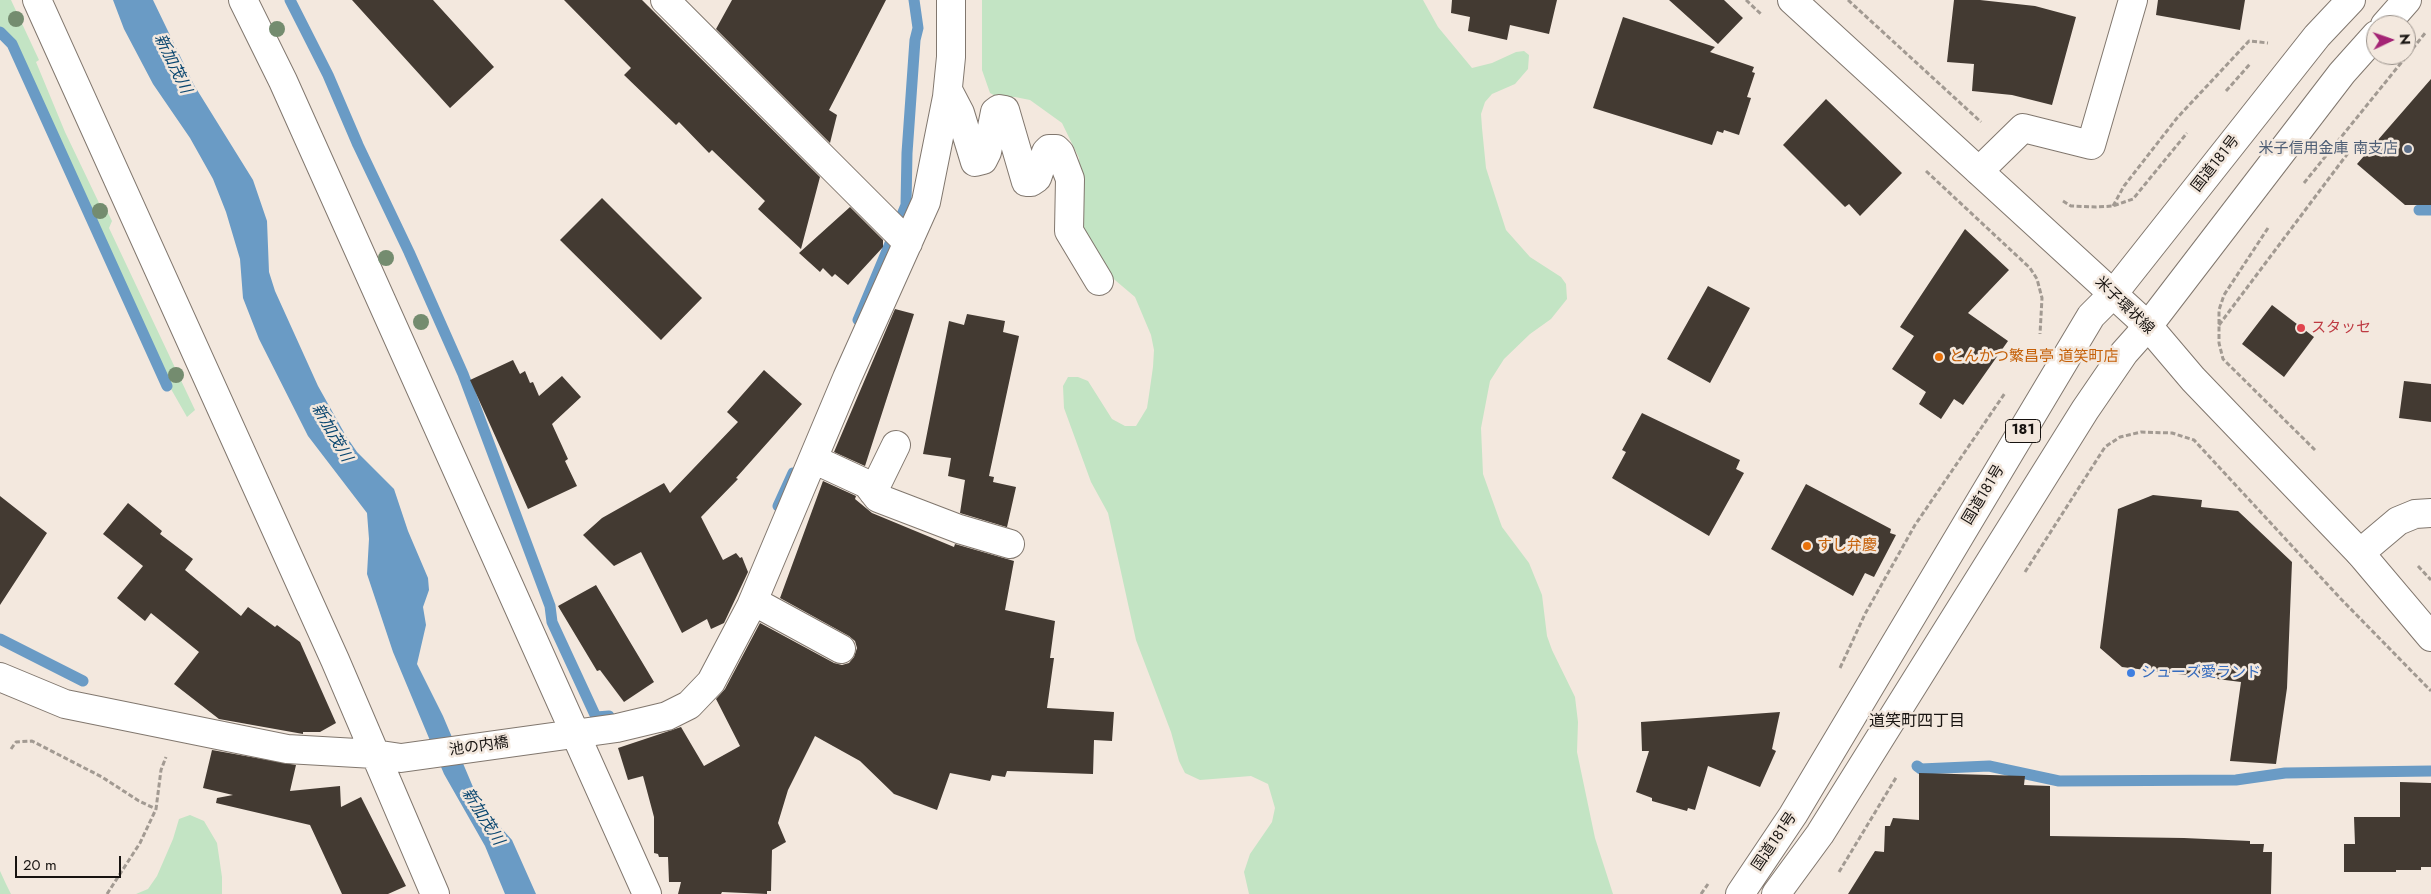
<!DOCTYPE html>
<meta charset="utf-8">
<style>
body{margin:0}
#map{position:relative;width:2431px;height:894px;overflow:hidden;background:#f3e8de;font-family:Jost,sans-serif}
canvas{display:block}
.north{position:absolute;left:2366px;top:15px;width:50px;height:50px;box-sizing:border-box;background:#f3e8de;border:1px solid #9b938c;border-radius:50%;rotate:87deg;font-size:14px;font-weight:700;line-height:20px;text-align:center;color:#171310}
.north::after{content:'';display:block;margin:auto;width:18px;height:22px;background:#a42475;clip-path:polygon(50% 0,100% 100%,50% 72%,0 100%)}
.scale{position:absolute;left:15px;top:856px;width:106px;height:22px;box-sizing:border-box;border:2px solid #171310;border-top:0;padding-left:6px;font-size:15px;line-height:18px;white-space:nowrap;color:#171310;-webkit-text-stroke:4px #f3e8de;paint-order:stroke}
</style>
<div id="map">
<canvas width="2431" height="894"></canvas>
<div class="north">N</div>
<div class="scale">20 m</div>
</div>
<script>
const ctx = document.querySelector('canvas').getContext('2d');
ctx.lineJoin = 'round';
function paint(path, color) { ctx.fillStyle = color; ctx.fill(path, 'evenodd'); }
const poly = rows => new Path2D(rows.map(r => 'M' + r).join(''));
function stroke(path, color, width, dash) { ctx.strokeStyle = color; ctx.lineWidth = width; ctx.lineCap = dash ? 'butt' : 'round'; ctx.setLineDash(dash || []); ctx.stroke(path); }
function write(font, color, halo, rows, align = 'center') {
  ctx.font = font + ' Jost,"Noto Sans JP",sans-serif'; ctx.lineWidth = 5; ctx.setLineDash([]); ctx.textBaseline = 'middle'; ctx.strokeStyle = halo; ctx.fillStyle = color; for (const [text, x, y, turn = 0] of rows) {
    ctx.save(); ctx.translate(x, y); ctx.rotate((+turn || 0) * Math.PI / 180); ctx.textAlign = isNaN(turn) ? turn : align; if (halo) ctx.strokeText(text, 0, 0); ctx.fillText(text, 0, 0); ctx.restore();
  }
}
paint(poly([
 [0,0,11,0,39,60,36,62,65,132,99,203,103,203,112,221,109,228,195,410,187,417,167,382,13,43,0,29],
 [982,0,1423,0,1438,27,1472,68,1492,63,1516,52,1524,51,1529,55,1528,69,1515,84,1492,94,1485,102,1481,114,1482,128,1486,168,1506,230,1530,257,1561,277,1566,284,1567,299,1551,319,1530,334,1504,359,1490,381,1481,428,1483,474,1502,527,1529,563,1542,595,1547,636,1552,650,1575,697,1578,722,1577,752,1595,838,1613,894,1249,894,1244,872,1250,854,1272,822,1275,808,1268,784,1251,776,1200,780,1185,773,1179,761,1171,732,1136,640,1108,513,1091,482,1064,408,1063,386,1068,377,1078,377,1088,381,1112,419,1125,426,1136,426,1147,408,1149,395,1153,367,1154,350,1151,335,1135,297,1109,275,1087,238,1081,223,1079,158,1062,123,1030,100,1015,97,999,98,990,93,982,70],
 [190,815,204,821,217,843,222,877,222,894,136,894,148,889,157,876,173,839,179,819],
 [0,871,6,884,11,894,0,894]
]), '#c3e4c4');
paint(poly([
 [113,0,153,0,194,85,253,180,267,221,269,272,275,291,318,386,346,436,357,452,394,489,408,531,428,578,429,590,423,607,426,625,417,664,443,716,473,787,487,812,512,840,536,894,505,894,485,846,444,774,393,652,367,574,369,539,367,513,308,436,259,339,243,298,240,259,226,212,213,179,190,138,153,84,124,29]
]), '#6a9bc5');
stroke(poly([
 [290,0,328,75,358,145,409,252,463,374,550,606,552,622,596,717,609,716],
 [0,32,12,44,167,386],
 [2419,210,2431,210],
 [858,320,906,205,907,153,915,40,918,28,914,0],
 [778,506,793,473],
 [0,639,83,681],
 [1917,766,1921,769,1989,766,2059,781,2236,780,2285,773,2431,771]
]), '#6a9bc5', 11);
paint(poly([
 [352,0,433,0,494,67,450,108],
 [564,0,642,0,820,177,801,249,758,209,765,201,712,150,709,153,679,122,676,125,624,75,631,68],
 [732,0,886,0,829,110,837,115,830,143,716,29],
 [1452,0,1557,0,1549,34,1510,25,1507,40,1468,31,1470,17,1451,13],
 [1669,0,1724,0,1743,18,1718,44],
 [1954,0,1980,0,2035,6,2076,17,2052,105,2012,95,1972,91,1974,64,1947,62],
 [2158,0,2245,0,2240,30,2156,15],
 [1623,17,1715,47,1710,52,1754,67,1752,72,1755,73,1747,97,1751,98,1739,135,1724,130,1723,133,1717,131,1712,145,1593,108],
 [2431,79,2431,205,2405,205,2357,164],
 [1826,99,1902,173,1860,216,1849,204,1845,207,1783,145],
 [602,198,702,298,661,340,560,240],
 [850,207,883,240,883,247,848,285,835,274,832,277,823,268,820,272,799,253],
 [1965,229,2009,270,1968,313,2008,341,1963,405,1954,399,1941,419,1919,404,1926,392,1892,369,1914,336,1900,327],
 [1708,286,1750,308,1710,383,1667,359],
 [2272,305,2314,337,2284,377,2242,344],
 [895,309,914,314,865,466,834,452],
 [967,314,1005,321,1003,332,1019,336,989,476,994,477,993,482,1016,487,1007,527,1013,529,960,513,965,480,948,476,951,458,923,454,949,321,964,325],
 [513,360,520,374,525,371,530,383,533,382,539,396,562,376,581,397,552,424,568,459,565,461,577,486,528,509,470,380],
 [764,370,802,404,736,478,738,479,701,517,723,560,736,553,740,558,742,557,748,572,724,623,711,629,707,619,682,633,641,552,614,566,583,535,602,518,664,483,670,493,738,422,727,412],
 [2404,381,2431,384,2431,422,2399,418],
 [1642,413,1740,460,1736,469,1744,473,1709,536,1612,478,1626,452,1622,450],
 [823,481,856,496,855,499,872,513,954,547,955,544,1014,561,1005,610,1055,621,1050,658,1054,658,1047,708,1114,712,1112,741,1094,740,1093,774,1007,771,1005,777,992,775,990,781,950,773,937,810,894,794,860,761,815,736,788,790,778,823,786,842,772,850,771,891,767,891,767,894,722,892,721,894,678,894,681,882,669,882,668,857,659,857,658,854,654,853,654,817,643,776,628,780,618,748,681,727,704,766,740,746,716,699,725,689,760,623,834,663,842,665,849,663,854,657,857,648,855,641,849,636,780,598],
 [1806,484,1891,529,1890,533,1896,535,1874,577,1865,573,1853,596,1771,549],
 [2153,495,2202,500,2201,507,2238,511,2292,562,2287,688,2276,764,2230,761,2241,682,2122,667,2100,648,2118,509],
 [0,496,47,533,0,605],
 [128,503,162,531,160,534,193,559,185,570,197,580,241,616,248,607,275,627,277,625,300,642,336,723,320,732,303,732,303,734,219,719,174,684,199,652,151,613,145,621,117,598,143,566,103,534],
 [596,585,654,682,624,702,600,670,597,671,558,606],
 [1780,712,1772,749,1776,751,1760,787,1708,766,1695,810,1688,808,1687,811,1652,801,1652,798,1636,792,1649,751,1642,751,1641,722],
 [212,750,296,765,290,791,340,786,341,807,361,797,406,886,388,894,342,894,310,825,216,803,217,798,233,795,203,788],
 [1919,773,2025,776,2024,785,2050,786,2050,836,2184,838,2250,841,2250,844,2264,844,2263,852,2272,852,2271,894,1848,894,1875,851,1884,852,1885,826,1890,826,1893,818,1919,820],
 [2400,782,2431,783,2431,867,2421,867,2421,870,2396,870,2396,872,2344,872,2344,844,2355,844,2354,817,2400,817]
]), '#433a32');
const minor = poly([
 [37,0,335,660,435,894],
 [243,0,283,81,647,894],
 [665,0,908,243],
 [948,90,960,113,975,162,983,160,987,152,995,112,999,109,1005,110,1026,182,1031,182,1037,178,1046,152,1049,149,1056,149,1060,153,1070,179,1069,231,1099,281],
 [1979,171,2023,128,2091,145,2133,0],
 [813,459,867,484,878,498,959,529,1010,544],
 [873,492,896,445],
 [2360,553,2398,521,2415,514,2431,513],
 [753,601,841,649],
 [0,677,65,704,287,749,374,754,401,758,617,728,667,716,689,705,711,682,751,606,847,378,926,202,947,97,951,57,951,0]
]);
const major = poly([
 [1792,0,2148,326,2193,379,2360,553,2431,637]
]);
const highway = poly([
 [2385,25,2407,0],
 [1740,894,1793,815,2091,316,2113,294,2317,36,2351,0],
 [1776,894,1820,834,2085,410,2124,353,2148,326,2342,73,2376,35]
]);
stroke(minor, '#81776e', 30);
stroke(major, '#81776e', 30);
stroke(highway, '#81776e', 30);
stroke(poly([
 [1746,0,1762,15],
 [1848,0,1981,122],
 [2226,91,2250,64],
 [1926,171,2030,268,2037,279,2042,298,2040,334],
 [2304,183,2426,32],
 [2063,201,2071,206,2096,207,2113,206,2133,199,2187,133],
 [2113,206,2124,186,2177,118,2249,41,2268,43],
 [2268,228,2224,295,2219,310,2219,343,2223,359,2315,450],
 [2219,325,2348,153,2335,143],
 [2418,566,2431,580],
 [2025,572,2105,447,2120,437,2141,432,2172,433,2194,440,2340,598,2431,691],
 [1840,668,1865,614,1915,525,2005,393],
 [11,749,16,742,32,741,102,777,139,801,156,809],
 [1839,872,1897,776],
 [107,894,140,843,156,809,161,770,166,757],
 [1701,894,1708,884]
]), '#a29a92', 3, [5, 2.5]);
stroke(minor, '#fff', 28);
stroke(major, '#fff', 28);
stroke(highway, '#fff', 28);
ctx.fillStyle = '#748c6f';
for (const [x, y] of [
 [16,19],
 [277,29],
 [100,211],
 [386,258],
 [421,322],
 [176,375]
]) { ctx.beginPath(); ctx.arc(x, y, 8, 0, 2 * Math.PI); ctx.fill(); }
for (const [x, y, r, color] of [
 [2408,149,5,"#5c6f8a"],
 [2301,328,5,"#e0444e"],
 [1939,357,5,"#e8710a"],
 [1807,546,5,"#e8710a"],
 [2131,673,5,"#3f7fe0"]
]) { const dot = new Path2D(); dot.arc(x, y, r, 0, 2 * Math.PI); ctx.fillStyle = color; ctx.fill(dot); stroke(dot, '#f3e8de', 2); }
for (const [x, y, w] of [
 [2023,431,35]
]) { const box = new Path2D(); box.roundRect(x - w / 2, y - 11.5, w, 23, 4); ctx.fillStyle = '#f3e8de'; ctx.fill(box); stroke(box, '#171310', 1); }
write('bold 14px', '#171310', null, [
 ["181",2023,431]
]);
write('15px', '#4e5e75', '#f3e8de', [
 ["米子信用金庫 南支店",2398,149]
], 'right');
write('15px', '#171310', '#f3e8de', [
 ["国道181号",2216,164,-52],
 ["米子環状線",2124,306,44],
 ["国道181号",1984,495,-59],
 ["池の内橋",479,747,-8],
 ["国道181号",1775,842,-56]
]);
write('15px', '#be3a42', '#f3e8de', [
 ["スタッセ",2311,328]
], 'left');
write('15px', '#c56008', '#f3e8de', [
 ["とんかつ繁昌亭 道笑町店",1949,357],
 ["すし弁慶",1817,546]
], 'left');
write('15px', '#366cbe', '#f3e8de', [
 ["シューズ愛ランド",2141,673]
], 'left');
write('italic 16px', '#0b4770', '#f3e8de', [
 ["新加茂川",172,64,64],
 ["新加茂川",331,433,60],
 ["新加茂川",482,817,58]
]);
write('16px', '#171310', '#f3e8de', [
 ["道笑町四丁目",1917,722]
]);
</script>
